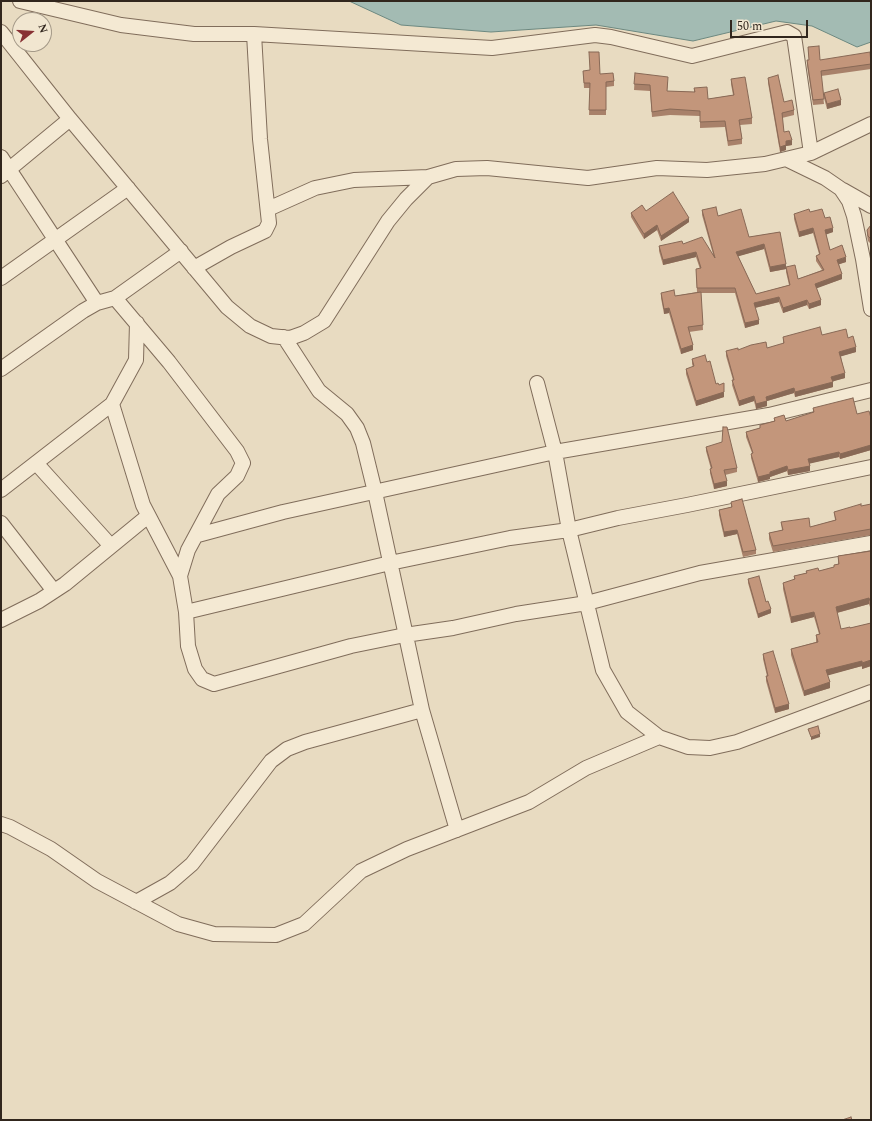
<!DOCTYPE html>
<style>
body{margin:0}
#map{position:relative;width:872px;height:1121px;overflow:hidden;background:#e8dbc1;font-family:Spectral,serif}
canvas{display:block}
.frame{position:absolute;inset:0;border:2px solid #31261d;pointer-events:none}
.north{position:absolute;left:12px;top:12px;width:40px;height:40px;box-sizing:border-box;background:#f1e6d0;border:1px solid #a49988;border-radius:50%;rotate:73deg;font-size:11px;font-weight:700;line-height:16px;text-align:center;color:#31261d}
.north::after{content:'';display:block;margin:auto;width:14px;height:18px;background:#883134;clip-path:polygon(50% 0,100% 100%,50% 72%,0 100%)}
.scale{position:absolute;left:730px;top:20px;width:78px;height:18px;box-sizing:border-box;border:2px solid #31261d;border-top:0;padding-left:5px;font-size:12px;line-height:14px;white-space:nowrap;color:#31261d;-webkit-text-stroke:3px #f1e6d0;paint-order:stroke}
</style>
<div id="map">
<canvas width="872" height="1121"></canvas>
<div class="frame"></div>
<div class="north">N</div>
<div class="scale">50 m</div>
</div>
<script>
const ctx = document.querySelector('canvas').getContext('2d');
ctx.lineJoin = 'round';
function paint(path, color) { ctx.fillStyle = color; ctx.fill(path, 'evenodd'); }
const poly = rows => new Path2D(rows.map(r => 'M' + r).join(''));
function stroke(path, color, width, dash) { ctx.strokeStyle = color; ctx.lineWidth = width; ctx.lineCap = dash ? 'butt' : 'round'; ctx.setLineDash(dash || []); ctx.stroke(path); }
const water = poly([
 [349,1,871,1,871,42,857,47,812,26,776,21,693,41,596,25,491,32,401,25,349,1]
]);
paint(water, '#a3bbb3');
stroke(water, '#6c8880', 1);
const minor = poly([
 [20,1,121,25,194,34,254,34,492,48,595,35,611,37,692,56,787,32,794,36,811,153],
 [1,32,70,119,227,307,250,326,271,336,290,338,304,333,324,321,388,221,406,199,428,177,456,169,487,168,588,178,657,168,707,170,765,164,811,153,871,124],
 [1,157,97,303],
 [788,160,825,178,841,189,849,201,854,216,863,259,871,309],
 [1,176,70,119],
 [843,190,871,206],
 [268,209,315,188,354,180,428,177],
 [194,268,231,247,265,231,269,223,260,139,254,34],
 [1,278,128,188],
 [115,298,169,362,237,451,243,463,237,476,218,494,188,550,180,576,186,612,188,646,195,669,202,679,214,684,351,646,405,635,453,628,516,614,587,603,700,573,871,543],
 [137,323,136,360,112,404,143,505,180,576],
 [284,337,319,391,347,414,357,428,363,443,375,492,422,710,457,830],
 [1,369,83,311,97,303,115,298,181,251],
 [537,383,555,452,569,530,603,670,627,712,659,737,688,747,710,748,737,742,871,692],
 [36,463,111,546],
 [1,490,112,404],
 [1,523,54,591],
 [198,535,283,512,555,452,769,415,871,390],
 [186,612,390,563,510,538,569,530,618,518,687,505,871,467],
 [1,620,39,601,65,584,148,516],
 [1,824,10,827,51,849,97,881,178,924,214,934,276,935,304,924,361,871,407,849,529,802,586,768,659,737],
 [136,902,170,883,192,864,271,761,287,749,305,742,422,710]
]);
stroke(minor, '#806d5b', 16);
stroke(minor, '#f4e9d3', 14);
paint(poly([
 [808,47,820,60,871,60,871,69,821,76,824,104,813,105,807,65,807,60,809,60],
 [583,71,600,74,614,81,614,86,606,87,606,115,589,115,590,88,584,88],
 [635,73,668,82,667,91,694,92,694,88,708,99,733,95,731,84,731,79,752,118,752,124,740,125,742,139,742,144,728,146,725,127,700,128,700,116,670,115,652,117,650,91,634,90],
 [768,78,784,102,794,110,794,115,782,118,784,132,792,145,786,146,786,150,780,152,768,83],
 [824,93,841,105,827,109,824,98],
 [702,210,718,216,749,237,780,232,786,269,770,272,764,249,738,256,756,294,789,285,786,272,786,267,798,279,822,270,816,261,816,256,819,254,813,233,799,237,794,219,794,214,810,212,825,218,833,232,826,234,830,250,846,262,839,264,842,279,816,288,821,305,809,309,807,305,783,313,779,302,755,308,759,324,745,328,735,293,701,293,703,330,689,332,693,350,681,354,669,313,664,314,661,298,661,293,675,296,697,292,696,269,700,269,696,257,663,265,659,251,659,246,683,244,713,254,702,215],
 [646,211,689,222,661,241,657,230,644,239,631,217,631,213],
 [871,225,871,244,868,241,867,235,867,230],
 [822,335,848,338,856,352,841,356,845,378,833,381,833,387,795,397,794,393,767,401,767,406,756,409,754,401,739,406,732,385,733,380,726,356,726,351,767,348,783,344,783,337],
 [692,359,707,362,716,384,719,385,724,397,696,406,686,374,686,369,693,367,692,364],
 [813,408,857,414,871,418,871,450,840,459,839,457,810,463,810,471,788,475,787,471,770,477,770,479,758,482,751,458,751,454,752,453,746,437,746,432,760,428,760,425,774,422,774,418,786,421,813,413],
 [706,447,737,468,737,472,725,475,727,486,714,489,710,473,710,469,711,469,706,451],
 [731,502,756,550,756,554,743,557,737,534,724,537,719,515,719,510,731,507],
 [871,504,871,535,773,552,769,539,769,533,782,530,781,522,810,527,835,520,834,512],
 [871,551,871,607,870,607,869,604,837,613,841,629,850,628,871,623,871,666,862,669,862,666,827,675,830,688,804,696,791,655,791,649,816,642,816,635,819,634,814,617,791,623,783,589,783,583,794,580,794,576,806,573,806,571,819,571,834,567,834,565,838,564,838,556],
 [748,579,766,602,771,613,758,618,748,583],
 [763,654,789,709,775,713,766,681,766,676,767,676,763,659]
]), '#a8816a');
paint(poly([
 [841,100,841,105,827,109,827,104],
 [792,140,792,145,786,146,786,150,780,152,780,147,786,141],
 [689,218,689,222,661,241,661,236],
 [657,225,657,230,644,239,644,234],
 [813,228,813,233,799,237,799,232],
 [833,228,833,232,825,235,825,230],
 [764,244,764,249,736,257,736,252],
 [696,252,696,257,663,265,663,260],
 [846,257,846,262,837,265,837,260],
 [786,264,786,269,770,272,770,267],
 [842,274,842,279,815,289,815,284],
 [779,297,779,302,754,308,754,303],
 [807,300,807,305,783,313,783,308],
 [821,300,821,305,809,309,809,304],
 [669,308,669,313,664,314,664,309],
 [759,320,759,324,745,328,745,323],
 [693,345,693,350,681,354,681,349],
 [856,347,856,352,839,357,839,352],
 [845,373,845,378,831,382,831,377],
 [833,382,833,387,795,397,795,392],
 [794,388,794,393,767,401,767,406,756,409,756,404,766,397],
 [724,392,724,397,696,406,696,401],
 [754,396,754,401,739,406,739,401],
 [871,445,871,450,840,459,840,454],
 [839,452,839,457,808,464,808,459],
 [787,466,787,471,770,477,770,479,758,482,758,477],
 [810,466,810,471,788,475,788,470],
 [727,481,727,486,714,489,714,484],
 [737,530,737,534,724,537,724,532],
 [869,598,869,604,836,613,836,607],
 [870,601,871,601,871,607,870,607],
 [771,609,771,613,758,618,758,614],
 [814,612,814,617,791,623,791,617],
 [871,660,871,666,862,669,862,663],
 [862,661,862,666,826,676,826,670],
 [830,682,830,688,804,696,804,691],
 [789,704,789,709,775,713,775,708],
 [820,734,820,737,811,740,811,737]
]), '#886956');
const building = poly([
 [819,46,820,60,870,52,871,64,821,71,824,99,813,100,807,60,809,60,808,47,819,46],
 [589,52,599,52,600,74,613,73,614,81,606,82,606,110,589,110,590,83,584,83,583,71,590,70,589,52],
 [635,73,668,77,667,91,695,92,694,88,707,87,708,99,734,95,731,79,745,77,752,118,739,120,742,139,728,141,725,121,700,122,700,111,670,109,652,112,650,85,634,84,635,73],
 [778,75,784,102,792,100,794,110,782,113,784,132,789,131,792,140,786,141,786,145,780,147,768,78,778,75],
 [838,89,841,100,827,104,824,93,838,89],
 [673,192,689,218,661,236,657,225,644,234,631,213,642,205,646,211,673,192],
 [716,207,718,216,741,209,749,237,780,232,786,264,770,267,764,244,736,252,756,294,790,285,786,267,795,265,798,279,824,270,816,256,820,254,813,228,799,232,794,214,809,209,810,212,822,209,825,218,830,217,833,228,825,230,830,250,842,245,846,257,837,260,842,274,815,284,821,300,809,304,807,300,783,308,779,297,754,303,759,320,745,323,735,288,697,288,696,269,701,268,696,252,663,260,659,246,682,241,683,244,702,237,715,258,702,210,716,207],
 [871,225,871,239,868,236,867,230,871,225],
 [674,290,675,296,701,292,703,325,688,327,693,345,681,349,669,308,664,309,661,293,674,290],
 [820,327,822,335,846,329,848,338,853,336,856,347,839,352,845,373,831,377,833,382,795,392,794,388,766,397,767,401,756,404,754,396,739,401,732,380,734,380,726,351,738,348,738,350,751,345,766,342,767,348,784,343,783,337,820,327],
 [705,355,707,362,710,361,716,384,718,383,719,385,724,383,724,392,696,401,686,369,694,366,692,359,705,355],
 [853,398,857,414,869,411,871,418,871,445,840,454,839,452,808,459,810,466,788,470,787,466,770,472,770,474,758,477,751,454,753,453,746,432,760,428,760,425,775,421,774,418,784,415,786,421,814,412,813,408,853,398],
 [723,427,727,427,737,468,724,470,727,481,714,484,710,469,712,468,706,447,722,442,723,427],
 [742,499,756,550,743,552,737,530,724,532,719,510,732,507,731,502,742,499],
 [861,504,861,506,871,504,871,529,773,546,769,533,783,530,781,522,809,518,810,527,836,520,834,512,861,504],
 [871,551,871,601,870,601,869,598,836,607,841,629,850,627,850,628,871,623,871,660,862,663,862,661,826,670,830,682,804,691,791,649,818,642,816,635,820,634,814,612,791,617,783,583,795,579,794,576,807,573,806,571,818,568,819,571,834,567,834,565,839,564,838,556,871,551],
 [759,576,766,602,768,601,771,609,758,614,748,579,759,576],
 [773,651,789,704,775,708,766,676,768,676,763,654,773,651],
 [818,726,820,734,811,737,808,729,818,726],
 [851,1117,852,1120,842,1120,851,1117]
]);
paint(building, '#c3967b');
stroke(building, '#886956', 1);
</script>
